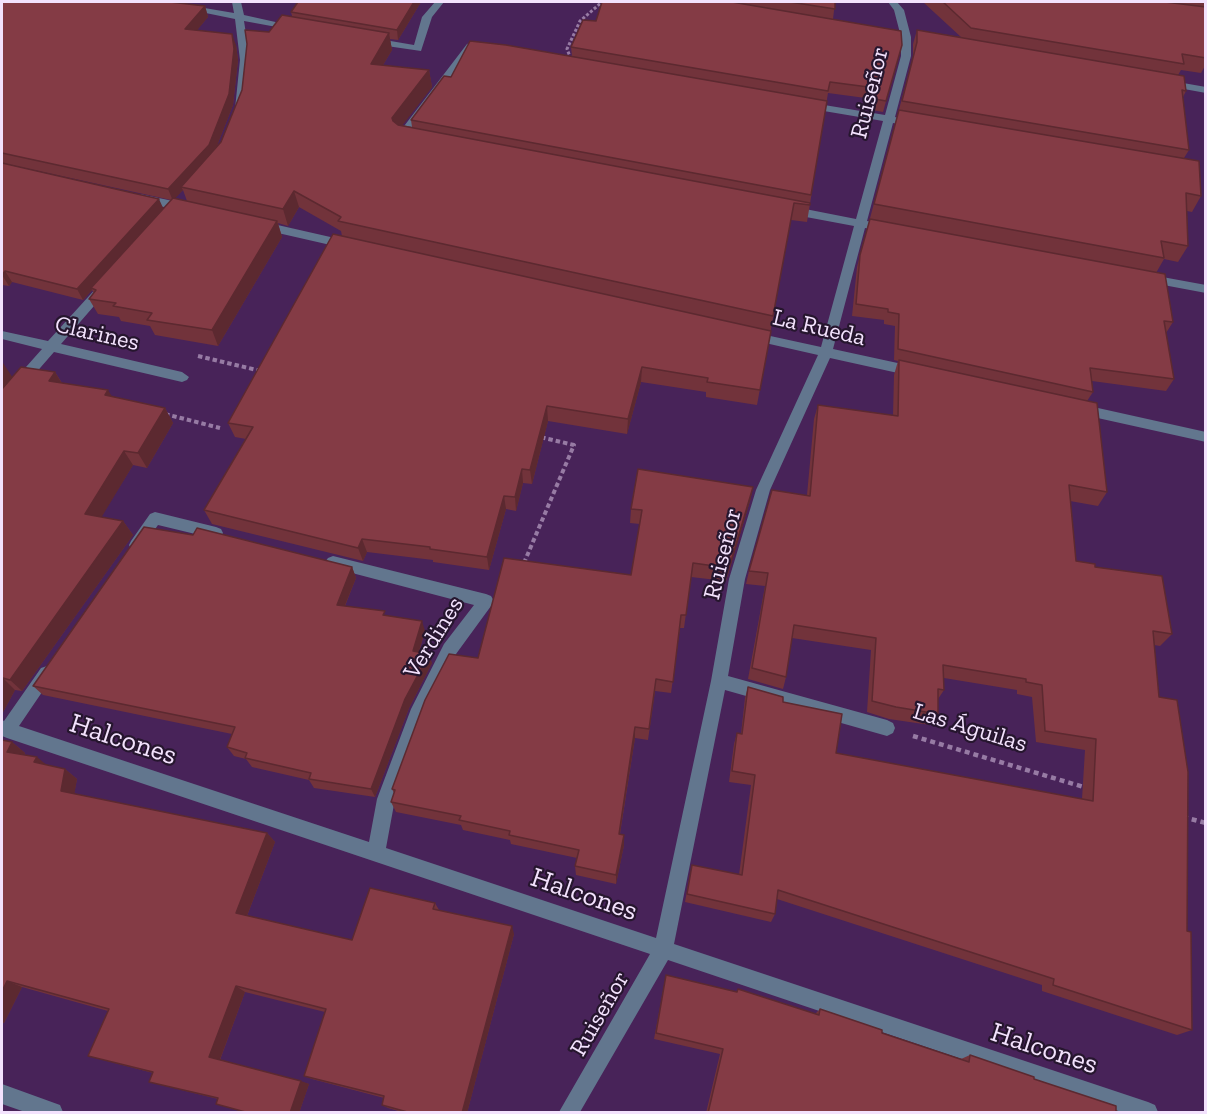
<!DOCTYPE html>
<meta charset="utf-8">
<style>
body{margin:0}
#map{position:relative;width:1207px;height:1114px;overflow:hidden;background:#482359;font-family:"Zilla Slab",serif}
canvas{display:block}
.frame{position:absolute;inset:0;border:3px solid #f3e2fd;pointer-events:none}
</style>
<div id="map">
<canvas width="1207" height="1114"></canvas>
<div class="frame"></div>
</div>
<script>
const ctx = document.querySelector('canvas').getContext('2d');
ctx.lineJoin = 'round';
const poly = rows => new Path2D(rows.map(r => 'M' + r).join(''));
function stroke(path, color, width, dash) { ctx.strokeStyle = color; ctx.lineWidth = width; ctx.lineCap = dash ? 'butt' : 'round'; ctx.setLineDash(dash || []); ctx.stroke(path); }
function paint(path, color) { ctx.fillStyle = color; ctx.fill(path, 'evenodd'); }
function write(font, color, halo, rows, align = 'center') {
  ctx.font = font + ' "Zilla Slab",serif'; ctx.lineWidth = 4.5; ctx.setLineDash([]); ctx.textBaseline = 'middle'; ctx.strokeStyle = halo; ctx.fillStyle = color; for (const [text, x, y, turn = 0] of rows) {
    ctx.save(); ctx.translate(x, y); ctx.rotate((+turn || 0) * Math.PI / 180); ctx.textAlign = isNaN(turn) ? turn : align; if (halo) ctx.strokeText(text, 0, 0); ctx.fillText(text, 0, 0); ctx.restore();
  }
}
stroke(poly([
 [571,59,567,49,580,21,602,2]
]), '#977ba4', 3, [3, 2]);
stroke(poly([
 [198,356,261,371],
 [165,414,220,428],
 [524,563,574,445,540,437]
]), '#977ba4', 4, [4.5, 3]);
stroke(poly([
 [913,736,1087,788],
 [1183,817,1206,823]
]), '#977ba4', 4.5, [5, 4]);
paint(poly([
 [152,2,169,2,234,13,232,2,241,2,244,15,298,27,293,30,244,21,250,60,245,109,240,112,235,109,240,60,235,19,152,2],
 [435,2,444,2,432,17,421,51,373,44,368,41,373,38,414,45,422,17,435,2],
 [888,2,897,2,904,10,911,37,911,56,895,117,921,124,916,127,893,123,867,221,891,225,893,228,887,232,865,228,833,349,916,367,923,372,916,377,830,358,770,490,745,579,728,676,887,720,893,723,895,728,893,733,887,736,725,690,674,944,1148,1102,1155,1105,1158,1112,1119,1112,668,960,580,1112,559,1112,650,954,7,738,2,736,2,720,4,721,41,668,47,666,53,668,55,673,19,726,369,842,377,799,411,709,444,644,474,605,333,568,328,566,325,562,328,558,333,556,486,594,491,596,494,601,491,606,456,654,427,711,395,799,386,848,656,938,711,681,729,579,756,490,818,355,752,340,746,336,752,332,821,347,854,226,790,214,784,210,790,206,856,219,883,121,806,108,801,105,806,102,885,115,901,56,901,37,894,10,888,2],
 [470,43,481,47,472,49,409,134,414,135,414,139,398,138,398,134,467,44,470,43],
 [1166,80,1206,87,1206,93,1162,85,1162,81,1166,80],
 [140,194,187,204,193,208,187,212,136,201,136,195,140,194],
 [260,221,348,241,354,245,348,249,256,228,254,225,260,221],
 [1146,274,1206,285,1206,293,1142,281,1140,278,1146,274],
 [103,284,109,288,107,291,61,344,182,372,189,377,187,380,182,382,54,352,7,406,2,407,2,394,42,349,2,339,2,331,48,341,99,285,103,284],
 [1080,404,1206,432,1206,442,1075,413,1073,409,1075,405,1080,404],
 [155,512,216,527,221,529,223,533,221,537,216,539,158,525,141,549,131,549,129,545,131,541,150,514,155,512],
 [2,1084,60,1105,63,1112,25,1112,2,1104,2,1084]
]), '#62768e');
paint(poly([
 [2,2,205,6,208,17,197,30,236,45,238,60,233,105,216,148,221,142,269,32,292,16,291,12,298,2,421,2,398,40,390,39,392,50,383,65,429,70,432,87,402,125,412,127,411,120,451,77,572,56,571,47,596,21,602,2,835,2,833,19,902,45,883,112,872,110,873,99,828,93,807,222,791,220,757,405,706,397,706,392,641,382,627,434,548,421,532,484,523,483,516,511,506,509,489,570,433,562,433,560,367,552,363,561,212,524,204,510,246,439,235,437,228,423,342,236,341,231,299,207,288,226,278,223,282,237,218,346,155,335,150,326,121,321,119,317,98,314,89,299,94,293,92,290,83,300,12,282,9,286,2,285],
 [2,163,171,200,163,209],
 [183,190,187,201,175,198],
 [923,2,1206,2,1206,64,1201,73,1181,70,1178,75,1186,91,1183,97,1189,150,1184,158,1201,196,1192,212,1187,211,1188,246,1178,262,1164,259,1156,273,1173,322,1166,333,1174,379,1166,391,1092,381,1093,392,1087,401,1107,492,1098,506,1070,501,1076,561,1095,567,1172,634,1160,646,1154,645,1159,697,1187,931,1192,1030,1177,1035,1042,991,1042,985,777,899,775,914,771,922,685,902,690,874,739,875,751,785,729,782,734,744,737,733,741,734,745,698,748,687,783,702,836,753,1082,799,1085,750,1036,742,1032,697,1017,694,1017,690,944,678,944,690,938,699,938,714,930,725,889,719,867,712,871,650,792,638,786,677,783,689,748,679,765,586,746,584,749,571,807,495,814,419,818,405,893,416,894,375,898,361,894,360,895,326,884,324,884,320,852,316,857,267,913,57,913,44,917,30,961,37],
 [55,372,62,383,112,397,165,408,173,423,147,468,133,465,101,517,123,521,133,535,22,691,15,690,2,714,12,377],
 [753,487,750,501,726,581,691,577,684,628,680,628,671,693,655,691,648,740,635,738,620,834,624,835,624,845,616,884,576,875,575,866,577,858,511,844,510,840,463,830,461,825,396,812,391,802,394,793,392,789,631,575,640,524,630,523,631,509],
 [352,567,356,578,345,606,425,631,419,652,432,663,409,708,375,797,314,788,309,780,252,767,246,759,234,756,227,747,232,734,43,695,33,686],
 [2,740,12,742,25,753,24,755,47,765,65,769,77,779,74,794,267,833,275,842,247,916,352,940,435,903,439,910,514,934,467,1113,405,1113,388,1108,382,1105,384,1098,312,1079,304,1076,325,1012,245,992,220,1060,309,1084,299,1113,247,1113,226,1107,216,1104,218,1099,149,1082,153,1073,88,1056,108,1011,22,987,4,1023,2,1022],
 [666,975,736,992,738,989,815,1014,820,1009,882,1033,961,1059,970,1055,1122,1113,706,1113,720,1054,654,1039]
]), '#72333b');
paint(poly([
 [414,2,421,2,398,40,397,30],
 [205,6,208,17,189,40,185,29],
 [389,33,392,50,374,80,371,64],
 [232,34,236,45,238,60,233,105,213,156,181,187,183,190,173,201,168,189],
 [429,70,432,87,395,135,392,118],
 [294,191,299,207,288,226,283,209],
 [159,199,164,210,91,288,92,290,83,300,77,289],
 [277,221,282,237,218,346,212,330],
 [5,271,12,282,9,286,2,275],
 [3,363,13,378,2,391,2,365],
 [642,367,641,382,627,434,628,419],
 [55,372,64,387,49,381],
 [108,390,117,405,105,395],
 [547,406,548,421,532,484,530,470],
 [165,408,173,423,147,468,138,453],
 [124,451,133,465,95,528,85,514],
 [522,469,523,483,516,511,515,497],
 [753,487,750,501,726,581,729,568],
 [504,496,506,509,489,570,487,557],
 [123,521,133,535,22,691,10,680],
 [362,539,367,552,363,561,358,548],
 [352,567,356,578,341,615,337,605],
 [422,621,425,631,416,661,413,651],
 [429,654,432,663,409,708,375,797,371,789,405,699],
 [3,678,15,690,2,714,2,680],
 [635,727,635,738,618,843,619,834],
 [12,742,25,753,20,762,7,752],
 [37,757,49,767,34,762],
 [65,769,77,779,73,801,61,791],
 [267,833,275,842,245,921,236,913],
 [624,835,624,845,616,884,616,875],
 [512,926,514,934,467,1113,462,1113],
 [7,981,22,987,4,1023,2,1022,2,991],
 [236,986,245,992,219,1062,209,1057],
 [301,1081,309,1084,299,1113,290,1113]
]), '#5c2930');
const building = poly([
 [2,2,170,2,205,6,185,29,232,34,234,49,229,94,209,145,168,189,2,153,2,2],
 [298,2,414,2,397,30,291,12,298,2],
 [602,2,732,2,901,31,902,45,886,101,875,99,876,88,830,82,828,91,571,47,583,20,596,21,602,2],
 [790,2,835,2,835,9,790,2],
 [943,2,1165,2,1206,7,1206,58,1182,54,1184,64,971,28,943,2],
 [282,15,389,33,371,64,429,70,392,118,393,121,398,125,810,203,810,205,794,203,773,316,338,221,341,217,294,191,283,209,181,187,221,142,242,90,247,44,245,30,269,32,282,15],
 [917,30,1184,76,1186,91,1182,90,1189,150,902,101,917,42,917,30],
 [470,41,506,45,827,101,811,195,411,120,444,76,451,77,470,41],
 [899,110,1199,161,1201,196,1186,193,1188,246,1161,241,1164,258,874,204,899,110],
 [2,163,159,199,77,289,5,271,2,275,2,163],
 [173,198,277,221,212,330,147,320,152,313,113,306,116,303,89,299,96,290,91,288,173,198],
 [870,219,1165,274,1173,322,1164,321,1174,379,1090,368,1093,392,898,349,899,314,888,312,888,309,856,304,860,255,870,219],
 [333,234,771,331,760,390,707,382,708,378,642,367,628,419,547,406,530,470,522,469,515,497,504,496,487,557,430,549,430,547,362,539,358,548,204,510,253,427,228,423,333,234],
 [899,360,1097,403,1107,492,1069,485,1076,561,1095,564,1095,567,1162,576,1172,634,1153,631,1159,697,1177,700,1188,772,1187,931,1191,932,1192,1030,1053,985,1054,979,778,890,775,914,687,894,692,865,742,875,755,775,732,771,737,733,742,734,748,687,783,697,783,702,842,714,836,753,1093,801,1096,739,1045,731,1042,685,1026,682,1026,679,943,665,944,690,938,689,938,714,896,707,872,701,876,638,794,625,786,677,752,668,768,573,749,571,772,490,810,496,818,405,898,416,899,360],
 [21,367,55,372,49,381,108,390,105,395,165,408,138,453,124,451,85,514,123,521,10,680,3,678,2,680,2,389,21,367],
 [638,469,753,487,729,568,693,563,686,615,681,615,673,682,656,679,649,729,635,727,619,834,624,835,616,875,575,866,579,850,509,835,510,831,459,820,461,816,391,802,395,790,392,789,425,700,449,654,478,658,504,558,631,575,642,510,631,509,638,469],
 [144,527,193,535,197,528,352,567,337,605,385,611,383,615,422,621,413,651,429,654,405,699,371,789,309,779,311,773,245,758,247,753,227,747,235,727,33,686,144,527],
 [2,740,12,742,7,752,37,757,34,762,65,769,61,791,267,833,236,913,352,940,370,888,435,903,433,909,512,926,462,1113,411,1113,382,1105,384,1096,304,1076,326,1009,236,986,209,1057,301,1081,290,1113,249,1113,216,1104,218,1098,149,1082,153,1072,88,1056,109,1009,7,981,2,991,2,740],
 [666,975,737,992,738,989,819,1015,820,1009,882,1030,882,1033,969,1062,970,1055,1034,1077,1034,1079,1116,1106,1116,1111,1122,1113,708,1113,723,1049,656,1033,666,975]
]);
paint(building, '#843b45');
stroke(building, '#5c2930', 1.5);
write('24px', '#f3e2fd', '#26162e', [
 ["Ruiseñor",870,93,-76],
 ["La Rueda",819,328,13],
 ["Clarines",97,334,13],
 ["Ruiseñor",723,554,-76],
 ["Verdines",434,638,-58],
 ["Las Águilas",970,728,17],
 ["Ruiseñor",600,1014,-60]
]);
write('28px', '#f3e2fd', '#26162e', [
 ["Halcones",123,740,18],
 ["Halcones",584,895,19],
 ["Halcones",1044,1049,18]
]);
</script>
